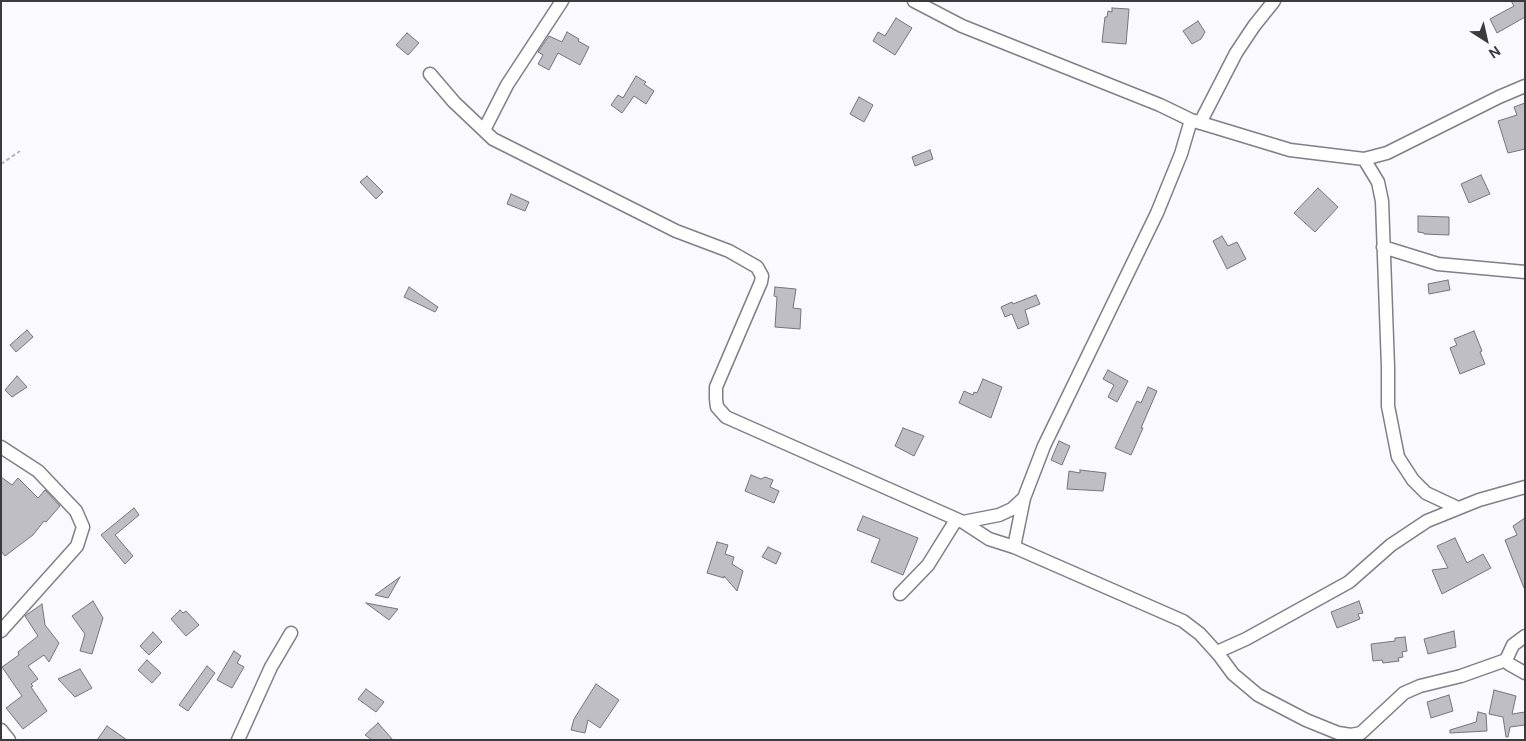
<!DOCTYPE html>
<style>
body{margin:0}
#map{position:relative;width:1526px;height:741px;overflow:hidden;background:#f9f9ff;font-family:"DM Sans",sans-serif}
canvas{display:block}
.frame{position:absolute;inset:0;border:2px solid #3b3b3e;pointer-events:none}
.north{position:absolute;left:1461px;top:15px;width:50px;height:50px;-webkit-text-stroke:4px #f9f9ff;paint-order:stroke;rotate:145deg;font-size:14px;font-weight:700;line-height:20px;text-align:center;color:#3b3b3e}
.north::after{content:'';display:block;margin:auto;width:18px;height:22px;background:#3b3b3e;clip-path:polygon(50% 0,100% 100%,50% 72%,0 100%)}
</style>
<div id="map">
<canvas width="1526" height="741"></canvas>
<div class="frame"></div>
<div class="north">N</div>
</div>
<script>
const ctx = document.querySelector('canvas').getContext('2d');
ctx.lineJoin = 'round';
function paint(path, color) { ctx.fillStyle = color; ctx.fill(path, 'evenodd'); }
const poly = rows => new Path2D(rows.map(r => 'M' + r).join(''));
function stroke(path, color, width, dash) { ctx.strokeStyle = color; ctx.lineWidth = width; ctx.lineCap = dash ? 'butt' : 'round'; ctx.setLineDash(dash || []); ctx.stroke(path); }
const building = poly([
 [1511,1,1525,1,1525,17,1497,33,1490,19,1514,6,1511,1],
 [1112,8,1129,9,1126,44,1102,42,1105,17,1107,17,1108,11,1112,12,1112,8],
 [896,18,912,28,895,55,873,41,878,32,885,36,896,18],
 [1198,21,1205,32,1201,39,1192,44,1183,31,1198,21],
 [567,32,579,39,578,41,589,47,580,65,558,53,549,70,538,64,543,55,538,52,549,36,562,42,567,32],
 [407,33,419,43,408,55,396,45,407,33],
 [636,76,646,82,644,84,654,91,646,104,634,96,622,113,611,105,618,95,623,98,636,76],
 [859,97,873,105,864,122,850,114,859,97],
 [1525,103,1525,149,1508,153,1498,121,1517,115,1514,107,1525,103],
 [930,150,933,159,915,166,912,157,930,150],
 [1481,175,1490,194,1469,203,1461,184,1481,175],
 [367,176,383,192,376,199,360,182,367,176],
 [1318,188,1338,207,1315,232,1294,213,1318,188],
 [511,194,529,202,525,211,507,204,511,194],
 [1418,216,1449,217,1449,235,1424,234,1424,233,1418,232,1418,216],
 [1222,236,1228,246,1237,242,1246,259,1227,269,1213,241,1222,236],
 [1448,280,1450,290,1429,294,1428,284,1448,280],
 [409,287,438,307,435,312,404,297,409,287],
 [775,287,796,289,793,308,801,309,800,329,775,327,777,297,774,296,775,287],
 [1036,295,1040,304,1025,310,1029,324,1018,329,1012,314,1005,317,1001,307,1012,302,1013,304,1036,295],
 [27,330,33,337,16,352,10,345,27,330],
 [1474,331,1482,351,1480,352,1485,364,1460,374,1450,348,1457,345,1454,339,1474,331],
 [1108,370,1128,381,1117,402,1108,397,1114,385,1103,379,1108,370],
 [17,376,27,387,12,397,5,390,17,376],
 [983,379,1002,387,991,418,959,403,964,391,973,395,974,392,977,393,983,379],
 [1148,387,1157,391,1141,428,1143,428,1131,455,1115,448,1137,401,1141,403,1148,387],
 [903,428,924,436,914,456,895,446,903,428],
 [1059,441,1070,446,1062,465,1051,460,1059,441],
 [1080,470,1106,473,1103,491,1067,489,1069,471,1080,473,1080,470],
 [751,475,761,479,765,477,773,480,770,487,779,491,774,503,745,491,751,475],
 [1,477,12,485,18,478,38,498,45,490,60,506,46,522,44,521,33,535,5,556,1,551,1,477],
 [134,508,139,515,115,535,133,556,125,564,101,535,134,508],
 [863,516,918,538,903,575,871,562,880,539,857,530,863,516],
 [1525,518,1525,588,1524,588,1505,540,1517,535,1513,526,1525,518],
 [1455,538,1467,563,1483,554,1491,568,1442,594,1432,570,1448,568,1437,546,1455,538],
 [717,542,728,545,725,554,734,557,732,564,743,571,737,591,724,576,724,578,707,573,717,542],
 [768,547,781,553,776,564,762,557,768,547],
 [400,577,388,598,375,595,400,577],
 [93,601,103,618,92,654,80,651,85,634,72,616,93,601],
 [1359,601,1363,613,1358,614,1360,619,1337,628,1331,612,1359,601],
 [366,603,398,609,389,620,366,603],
 [42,604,45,625,59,643,49,662,44,655,28,666,38,679,31,684,33,686,31,687,47,711,23,729,6,708,22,696,2,667,19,655,18,652,38,636,25,616,42,604],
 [180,610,183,613,186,611,199,625,186,636,171,619,180,610],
 [1454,631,1456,647,1428,654,1424,639,1454,631],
 [153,632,162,642,149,655,140,646,153,632],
 [1405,637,1407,651,1402,652,1403,657,1398,658,1399,661,1383,663,1382,660,1373,661,1371,644,1395,641,1395,638,1405,637],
 [234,651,241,656,237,663,244,667,232,688,217,680,234,651],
 [147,660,161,673,152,683,138,670,147,660],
 [207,666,215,673,188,711,179,705,207,666],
 [80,669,92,688,75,697,58,679,80,669],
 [596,684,619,700,600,728,588,720,585,733,571,730,574,719,596,684],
 [366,689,384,702,376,712,358,699,366,689],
 [1494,690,1516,696,1512,714,1525,712,1525,725,1510,727,1508,737,1506,737,1503,717,1489,714,1494,690],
 [1449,695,1453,711,1431,718,1427,702,1449,695],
 [1478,712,1486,714,1487,731,1450,733,1450,730,1476,722,1478,712],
 [378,723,393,740,372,740,365,735,378,723],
 [107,726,127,740,97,740,107,726]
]);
paint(building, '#bfbec4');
stroke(building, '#747479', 1);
const minor = poly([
 [914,1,962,26,1160,105,1191,120,1290,150,1364,159,1387,153,1499,97,1525,86],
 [430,74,454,102,493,139,676,231,729,251,757,267,762,276,761,282,716,387,716,399,717,407,726,417,963,522,989,539,1014,547,1183,621,1200,634,1219,655,1233,674,1258,695,1306,720,1338,733,1351,735,1361,733,1404,693,1420,686,1461,676,1506,660],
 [1200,123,1236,53,1254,26,1274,1],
 [484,130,507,85,562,1],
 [1364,159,1378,182,1382,201,1388,367,1388,406,1398,457,1413,480,1426,493,1458,508],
 [1383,247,1438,264,1525,272],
 [1,447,38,471,76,511,83,527,77,546,1,631],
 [963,522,999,515,1012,509,1024,498],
 [1014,547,1024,498,1044,446,1157,213,1181,154,1191,120],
 [900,594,928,565,956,520],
 [1525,636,1513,645,1506,660,1509,664,1525,673],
 [1217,652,1246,639,1349,582,1391,545,1427,521,1479,500,1525,487],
 [1,730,9,740],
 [238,740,271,667,291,633]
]);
stroke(minor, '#807f85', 15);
stroke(poly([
 [1,164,20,151]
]), '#b6b6bb', 2, [4, 2.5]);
stroke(minor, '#fff', 12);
</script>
